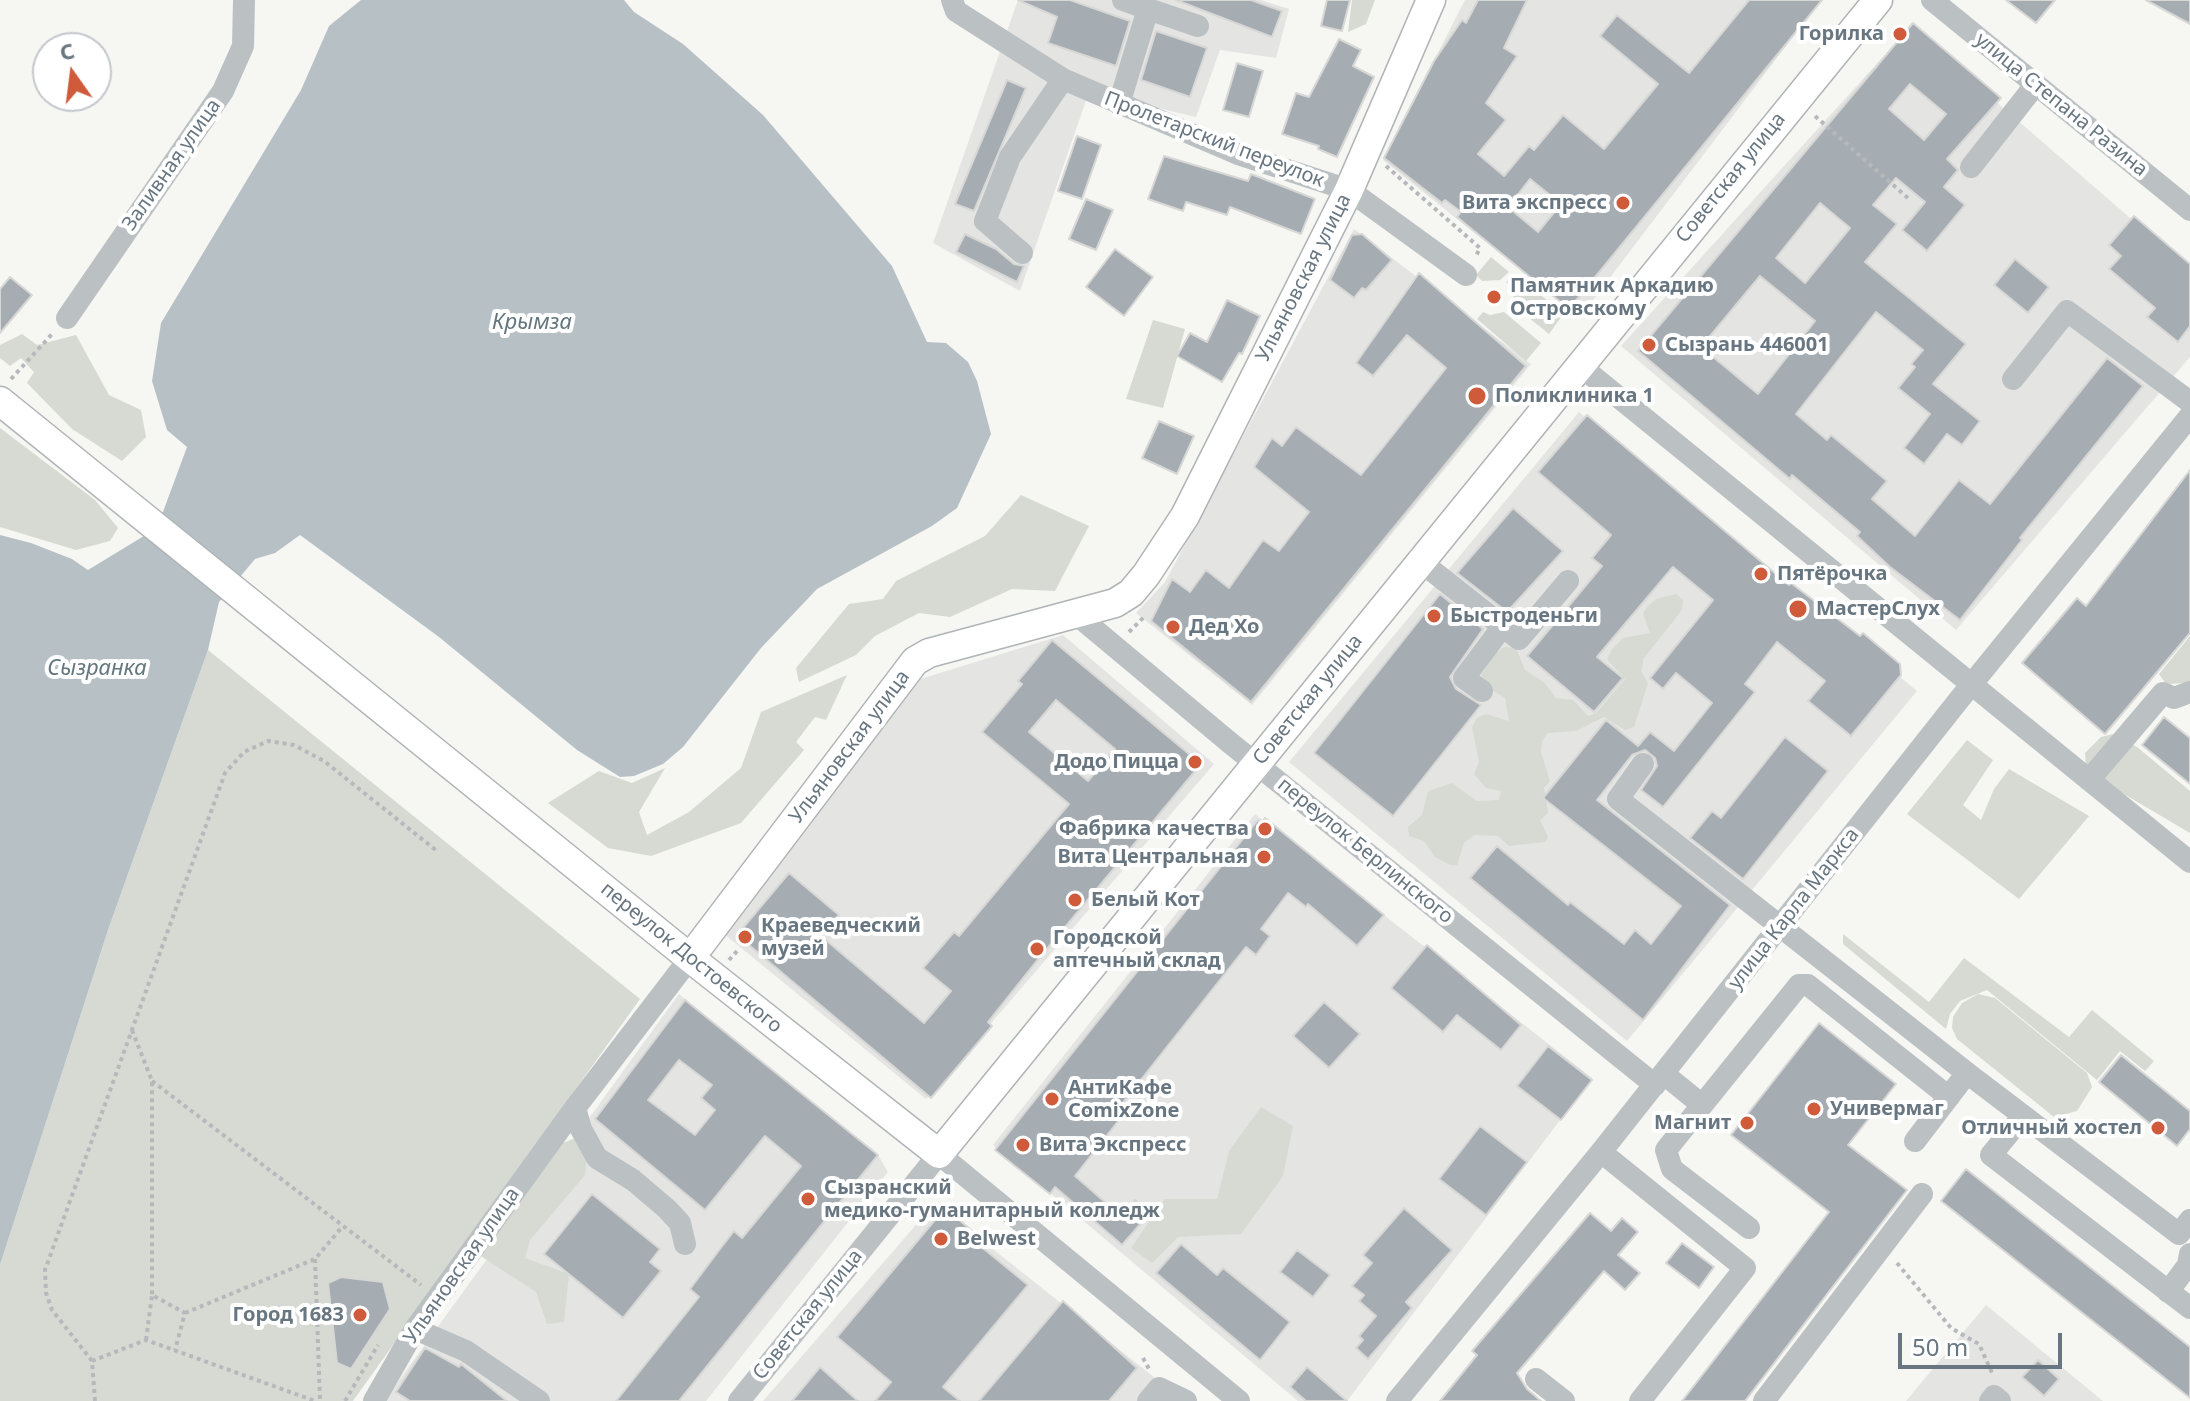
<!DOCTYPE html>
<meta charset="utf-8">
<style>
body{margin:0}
#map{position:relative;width:2190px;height:1401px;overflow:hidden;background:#f6f6f3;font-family:"Noto Sans",sans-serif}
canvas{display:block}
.north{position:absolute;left:32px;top:32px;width:80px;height:80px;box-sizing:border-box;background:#fff;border:2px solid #c3c8cd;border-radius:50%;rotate:346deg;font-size:22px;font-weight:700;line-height:32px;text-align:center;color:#687681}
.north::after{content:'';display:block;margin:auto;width:28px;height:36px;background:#cf5b3a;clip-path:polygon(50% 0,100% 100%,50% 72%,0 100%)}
.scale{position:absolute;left:1898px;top:1333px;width:164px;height:36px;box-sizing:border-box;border:4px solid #687681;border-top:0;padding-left:10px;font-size:24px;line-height:28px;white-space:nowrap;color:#687681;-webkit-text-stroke:6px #fff;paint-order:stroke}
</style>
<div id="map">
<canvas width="2190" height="1401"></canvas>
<div class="north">С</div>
<div class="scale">50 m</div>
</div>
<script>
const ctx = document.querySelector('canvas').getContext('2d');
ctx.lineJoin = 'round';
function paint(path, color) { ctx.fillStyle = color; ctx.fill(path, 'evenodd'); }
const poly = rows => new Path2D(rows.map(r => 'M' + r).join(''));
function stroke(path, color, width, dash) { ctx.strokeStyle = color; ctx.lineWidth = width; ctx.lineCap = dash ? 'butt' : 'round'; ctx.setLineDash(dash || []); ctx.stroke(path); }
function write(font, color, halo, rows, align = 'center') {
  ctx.font = font + ' "Noto Sans",sans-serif'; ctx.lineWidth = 8; ctx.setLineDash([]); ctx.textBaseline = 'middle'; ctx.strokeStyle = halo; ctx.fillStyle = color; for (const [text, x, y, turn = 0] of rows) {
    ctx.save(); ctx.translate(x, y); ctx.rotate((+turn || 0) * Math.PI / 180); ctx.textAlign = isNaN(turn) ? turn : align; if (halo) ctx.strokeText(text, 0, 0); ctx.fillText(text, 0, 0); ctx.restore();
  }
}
paint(poly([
 [1018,0,1261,0,1289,9,1276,58,1220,50,1196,117,1089,92,1020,291,933,243],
 [1465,0,1821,0,1580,317,1383,160],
 [1910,27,2190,270,2190,357,1956,630,1621,346],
 [1354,229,1531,364,1252,705,1136,613,1165,582],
 [1579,412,1917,691,1627,1041,1289,762],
 [1063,635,1214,764,926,1099,718,929,917,680],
 [1255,814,1592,1078,1347,1401,1298,1401,993,1145],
 [679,994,878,1155,888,1172,706,1401,384,1401],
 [935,1203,1184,1401,763,1401],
 [1986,1305,2103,1401,1906,1401]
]), '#e4e5e3');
paint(poly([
 [1352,0,1375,0,1366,24,1348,32],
 [1491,257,1509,272,1500,280,1482,281,1476,275],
 [1513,274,1564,313,1549,334,1513,305,1514,291,1506,282],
 [1483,312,1490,315,1504,312,1541,343,1526,361,1477,319],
 [1153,320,1185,329,1163,408,1126,399],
 [22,334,37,345,76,335,109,395,141,410,146,437,122,461,72,429,27,383,34,372,21,358,10,366,0,358,0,345],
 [0,428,95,500,118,528,110,541,76,550,0,527],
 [1021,495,1089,526,1055,591,1012,589,950,617,919,613,875,636,856,655,799,682,796,668,849,604,883,599,896,581,985,536],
 [1676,594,1683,600,1682,610,1644,658,1641,671,1648,683,1634,727,1625,730,1604,717,1576,731,1548,733,1542,741,1541,752,1550,781,1544,788,1548,813,1540,820,1548,837,1545,842,1509,846,1498,836,1474,835,1464,843,1457,865,1450,865,1435,857,1424,841,1409,836,1408,827,1422,815,1428,791,1452,783,1477,801,1499,800,1501,791,1486,788,1474,774,1479,762,1472,727,1477,718,1486,714,1509,721,1505,698,1490,689,1481,675,1495,654,1504,647,1516,648,1525,670,1544,682,1556,698,1573,700,1588,716,1596,713,1625,679,1607,659,1612,649,1623,638,1650,633,1643,614,1646,608,1656,599],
 [2190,636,2190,683,2166,684,2159,674],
 [208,650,640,999,353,1401,0,1401,0,1265,108,930],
 [847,675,826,720,815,717,796,742,804,750,741,823,651,856,608,848,548,803,599,771,632,783,665,768,639,812,647,835,689,812,741,768,761,712],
 [2113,734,2137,747,2190,791,2190,833,2117,790,2086,765,2085,753,2101,737],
 [1967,740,1993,760,1963,805,1981,820,1994,789,2009,769,2089,816,2019,899,1907,814],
 [1843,934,1929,1002,1964,958,2069,1037,2092,1010,2154,1061,2145,1071,2120,1051,2097,1080,1987,990,1960,1001,1950,1014,1946,1029,1843,944],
 [1978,994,1995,998,2087,1073,2092,1087,2077,1111,2054,1117,1957,1039,1952,1028,1953,1017,1962,1003],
 [1261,1107,1293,1126,1283,1176,1241,1234,1178,1237,1152,1263,1131,1248,1165,1199,1217,1199,1229,1151],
 [575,1138,588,1144,585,1175,530,1240,525,1258,569,1274,564,1322,547,1324,536,1292,473,1251,556,1146]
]), '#d6dad3');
paint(poly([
 [361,0,624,0,634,12,683,44,763,115,892,266,927,342,946,343,968,362,977,381,991,434,957,508,932,526,817,589,761,648,683,747,663,764,634,776,620,777,577,750,439,637,300,535,275,553,255,559,219,602,208,650,108,930,0,1265,0,535,31,543,72,559,88,570,157,528,187,447,167,430,152,381,161,323,301,90,329,26]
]), '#b7c1c5');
const building = poly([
 [1018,0,1070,0,1130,21,1116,66,1048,43,1057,17,1018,0],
 [1176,0,1251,0,1282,11,1272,37,1176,0],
 [1327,0,1350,0,1342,31,1321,26,1327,0],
 [1478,0,1527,0,1504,48,1517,56,1486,103,1506,120,1478,154,1504,176,1529,146,1534,150,1563,115,1604,149,1658,84,1600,36,1617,15,1689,73,1749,0,1822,0,1569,309,1457,217,1461,212,1445,200,1442,203,1384,158,1434,61,1462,20,1466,23,1478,0],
 [1530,179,1561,204,1538,232,1508,207,1530,179],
 [2006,0,2055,0,2036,23,2006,0],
 [2146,0,2190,0,2190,24,2146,0],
 [1913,23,2001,98,1947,159,1958,170,1944,187,1965,205,1927,251,1902,230,1925,202,1896,178,1873,205,1897,224,1865,262,1966,344,1933,384,1980,421,1962,445,1947,434,1924,464,1904,448,1930,414,1898,388,1915,367,1911,364,1923,350,1876,312,1796,414,1827,440,1831,435,1887,481,1872,499,1915,536,1959,480,1990,504,2107,358,2143,386,2020,538,2022,540,1960,620,1890,567,1857,536,1860,532,1792,475,1790,479,1638,351,1913,23],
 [1910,84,1946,114,1924,140,1889,109,1910,84],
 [1820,203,1850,228,1805,283,1776,258,1820,203],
 [1760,276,1815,321,1758,394,1701,347,1760,276],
 [1156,31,1207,48,1190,97,1141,80,1156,31],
 [1339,39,1361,50,1353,66,1374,77,1337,157,1318,149,1319,146,1282,134,1296,93,1309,97,1339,39],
 [1237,63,1263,71,1249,117,1223,110,1237,63],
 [1007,80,1026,88,974,211,955,204,1007,80],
 [1077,136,1101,145,1082,199,1058,191,1077,136],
 [1164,156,1248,181,1251,174,1315,199,1301,234,1230,207,1227,215,1186,202,1183,211,1148,199,1164,156],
 [1086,199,1113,210,1096,250,1069,239,1086,199],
 [2134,216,2190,264,2190,326,2178,342,2147,317,2155,308,2109,269,2121,256,2109,245,2134,216],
 [965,234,996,249,1014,264,1024,266,1017,282,956,252,965,234],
 [1362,234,1392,260,1366,290,1362,288,1354,298,1330,280,1352,235,1362,234],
 [1115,249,1153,277,1124,316,1086,287,1115,249],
 [2015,259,2049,287,2028,313,1994,285,2015,259],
 [1419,273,1526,366,1251,702,1151,621,1172,579,1190,592,1206,570,1229,588,1263,540,1279,551,1309,512,1254,467,1272,438,1282,446,1296,427,1361,475,1446,368,1407,335,1373,376,1356,363,1419,273],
 [10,277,32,295,0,333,0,289,10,277],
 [1227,300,1260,316,1242,354,1239,353,1222,382,1177,356,1190,333,1207,342,1227,300],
 [1587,415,1789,585,1791,583,1860,636,1863,633,1900,664,1901,675,1851,736,1808,701,1825,681,1777,642,1745,684,1755,692,1663,807,1641,790,1657,766,1655,758,1645,750,1632,755,1597,800,1730,905,1643,1020,1470,878,1497,846,1568,905,1570,902,1624,944,1635,930,1651,944,1681,906,1543,798,1606,720,1638,746,1650,732,1674,751,1712,703,1676,673,1663,689,1650,678,1713,600,1673,567,1597,657,1623,678,1594,712,1527,656,1602,566,1592,558,1611,535,1538,472,1587,415],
 [1159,421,1194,436,1177,474,1142,458,1159,421],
 [2190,470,2190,633,2105,734,2022,663,2077,598,2086,606,2190,470],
 [1513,508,1563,551,1507,612,1457,573,1513,508],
 [1440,594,1483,629,1450,677,1456,689,1481,705,1393,816,1314,753,1440,594],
 [1052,640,1201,764,1036,962,988,1022,992,1026,931,1098,737,935,789,873,839,915,821,936,924,1023,951,991,923,968,954,932,959,936,1069,804,982,732,1022,684,1018,681,1052,640],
 [1056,700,1115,749,1088,781,1029,732,1056,700],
 [2164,717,2190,738,2190,784,2142,745,2164,717],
 [1785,737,1828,771,1743,879,1690,838,1712,811,1721,818,1785,737],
 [1265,818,1384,915,1357,946,1308,904,1306,907,1288,893,1261,929,1270,936,1256,955,1246,947,1113,1115,1119,1120,1075,1176,1121,1216,1135,1200,1150,1213,1122,1245,1055,1187,1050,1194,995,1150,1258,820,1261,823,1265,818],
 [1427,945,1521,1025,1501,1050,1457,1015,1443,1032,1391,988,1427,945],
 [685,1000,878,1155,679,1401,616,1401,699,1297,690,1289,720,1249,734,1231,742,1238,801,1166,765,1136,705,1210,595,1119,685,1000],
 [679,1060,712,1085,701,1098,715,1110,695,1135,648,1100,679,1060],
 [1324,1002,1360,1034,1329,1068,1293,1036,1324,1002],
 [1819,1023,1896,1084,1848,1145,1907,1190,1745,1401,1682,1401,1829,1212,1731,1135,1819,1023],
 [1548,1046,1592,1080,1561,1120,1517,1086,1548,1046],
 [2121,1055,2190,1111,2190,1129,2177,1146,2099,1082,2121,1055],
 [1480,1126,1527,1162,1486,1215,1439,1179,1480,1126],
 [1966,1169,2190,1347,2190,1398,1941,1201,1966,1169],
 [592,1194,660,1249,650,1262,661,1271,623,1318,544,1254,592,1194],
 [945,1208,977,1235,973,1240,1028,1285,943,1387,960,1401,875,1401,891,1382,837,1337,945,1208],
 [1404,1208,1452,1250,1406,1302,1412,1308,1368,1359,1356,1348,1363,1340,1359,1336,1376,1316,1359,1301,1364,1295,1352,1286,1372,1263,1363,1255,1404,1208],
 [1590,1213,1611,1231,1622,1218,1638,1232,1618,1255,1640,1273,1625,1290,1604,1271,1517,1373,1527,1389,1541,1401,1440,1401,1477,1355,1472,1351,1590,1213],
 [1682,1243,1714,1267,1699,1288,1666,1263,1682,1243],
 [1181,1244,1217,1275,1223,1268,1290,1322,1260,1360,1156,1273,1181,1244],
 [1297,1250,1330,1275,1313,1297,1280,1272,1297,1250],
 [341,1277,383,1282,390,1309,351,1369,337,1363,328,1283,341,1277],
 [1063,1301,1137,1368,1109,1401,979,1401,1063,1301],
 [425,1348,459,1367,461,1364,507,1401,410,1401,396,1392,425,1348],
 [2038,1360,2059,1379,2044,1396,2022,1377,2038,1360],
 [820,1367,858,1401,792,1401,820,1367],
 [1307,1367,1347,1401,1306,1401,1290,1387,1307,1367]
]);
paint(building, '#a6adb2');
stroke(building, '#d7d7d6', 2);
const major = poly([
 [0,401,690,958,939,1154,1878,0],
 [690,958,915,661,929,653,1115,603,1131,593,1146,575,1185,516,1349,190,1431,0]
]);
stroke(major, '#afb4b7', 31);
stroke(poly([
 [1815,116,1909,199],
 [1386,166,1480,248,1475,258],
 [11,379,53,333],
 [1129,632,1145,616],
 [729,960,738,950],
 [132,1030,152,1081,152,1295],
 [152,1081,421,1285],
 [315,1259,320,1401],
 [1897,1263,1951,1328,1979,1344,1993,1375],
 [185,1313,315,1259,343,1226],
 [146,1340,152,1295,185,1313,175,1350],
 [1143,1358,1149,1369],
 [92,1361,52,1310,46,1293,45,1270,225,773,244,752,268,741,294,745,324,761,437,851],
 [95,1401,92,1361,146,1340,315,1401],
 [345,1401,378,1345]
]), '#b6b9bc', 4, [4, 4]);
stroke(poly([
 [952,0,956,11,1063,79,1238,154,1349,190,1466,275],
 [1932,0,2190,210],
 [1148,9,1198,26],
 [1119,104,1148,9,1123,0],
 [1971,167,2036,84],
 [1022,253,985,221,1010,157,1063,79],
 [67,318,223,91,243,46,244,0],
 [1579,365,2190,862],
 [2013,379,2067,311,2190,402],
 [1421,562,1519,639,1568,581],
 [1077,615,1229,742,1655,1085],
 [1482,691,1464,678,1503,626],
 [1643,764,1618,799,1967,1073,1915,1141],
 [2089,780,2163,693,2174,698,2190,692],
 [1967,1073,2179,1234,2190,1220],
 [1664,1074,1702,1105],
 [575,1108,581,1129,597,1158,633,1180,667,1209,680,1223,685,1244],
 [2023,1116,1991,1155,2190,1308],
 [1601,1152,1745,1268,1640,1401],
 [1749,1228,1672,1169,1666,1150,1799,985,1808,985,1949,1097],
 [2168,1292,2188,1265,2190,1254],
 [415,1329,466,1351,539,1401],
 [1536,1379,1564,1401],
 [374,1401,415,1329,575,1108,690,958],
 [739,1401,939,1154,1239,1401],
 [1148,1401,1159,1388,1186,1401],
 [1397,1401,1601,1152,1958,701,2190,416],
 [1764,1401,1922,1194],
 [1990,1401,1994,1396,2000,1401]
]), '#bbc0c3', 22);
stroke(major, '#fff', 28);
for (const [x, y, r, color] of [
 [1900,34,8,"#cf5b3a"],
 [1623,203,8,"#cf5b3a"],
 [1494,297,8,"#cf5b3a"],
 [1649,345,8,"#cf5b3a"],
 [1477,396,10,"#cf5b3a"],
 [1761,574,8,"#cf5b3a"],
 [1798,609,10,"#cf5b3a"],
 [1434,616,8,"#cf5b3a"],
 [1173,627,8,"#cf5b3a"],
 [1195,762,8,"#cf5b3a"],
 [1265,829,8,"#cf5b3a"],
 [1264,857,8,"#cf5b3a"],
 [1075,900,8,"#cf5b3a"],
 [745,937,8,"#cf5b3a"],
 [1037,949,8,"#cf5b3a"],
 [1052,1099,8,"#cf5b3a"],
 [1814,1109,8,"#cf5b3a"],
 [1747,1123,8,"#cf5b3a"],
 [2158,1128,8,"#cf5b3a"],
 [1023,1145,8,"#cf5b3a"],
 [808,1199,8,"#cf5b3a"],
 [941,1239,8,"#cf5b3a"],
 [360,1315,8,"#cf5b3a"]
]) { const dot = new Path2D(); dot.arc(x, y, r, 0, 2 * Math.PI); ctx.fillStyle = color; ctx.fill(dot); stroke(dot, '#fff', 3); }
write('bold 20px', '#687681', '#fff', [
 ["Горилка",1884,34,"right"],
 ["Вита экспресс",1607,203,"right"],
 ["Памятник Аркадию",1510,286],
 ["Островскому",1510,309],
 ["Сызрань 446001",1665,345],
 ["Поликлиника 1",1495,396],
 ["Пятёрочка",1777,574],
 ["МастерСлух",1816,609],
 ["Быстроденьги",1450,616],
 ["Дед Хо",1189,627],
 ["Додо Пицца",1179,762,"right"],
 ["Фабрика качества",1249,829,"right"],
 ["Вита Центральная",1248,857,"right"],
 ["Белый Кот",1091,900],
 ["Краеведческий",761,926],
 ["музей",761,949],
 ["Городской",1053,938],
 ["аптечный склад",1053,961],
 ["АнтиКафе",1068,1088],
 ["ComixZone",1068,1111],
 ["Универмаг",1830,1109],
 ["Магнит",1731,1123,"right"],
 ["Отличный хостел",2142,1128,"right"],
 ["Вита Экспресс",1039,1145],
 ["Сызранский",824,1188],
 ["медико-гуманитарный колледж",824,1211],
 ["Belwest",957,1239],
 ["Город 1683",344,1315,"right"]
], 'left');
write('20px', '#687681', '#fff', [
 ["улица Степана Разина",2061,105,39],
 ["Пролетарский переулок",1214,140,21],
 ["Заливная улица",172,165,-55],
 ["Советская улица",1731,178,-51],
 ["Ульяновская улица",1304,278,-63],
 ["Советская улица",1308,700,-51],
 ["Ульяновская улица",850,747,-53],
 ["переулок Берлинского",1365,851,39],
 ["улица Карла Маркса",1794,909,-52],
 ["переулок Достоевского",691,958,39],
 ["Ульяновская улица",462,1266,-55],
 ["Советская улица",808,1315,-51]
]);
write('italic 22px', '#64777d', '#fff', [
 ["Крымза",532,323],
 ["Сызранка",97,669]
]);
</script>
